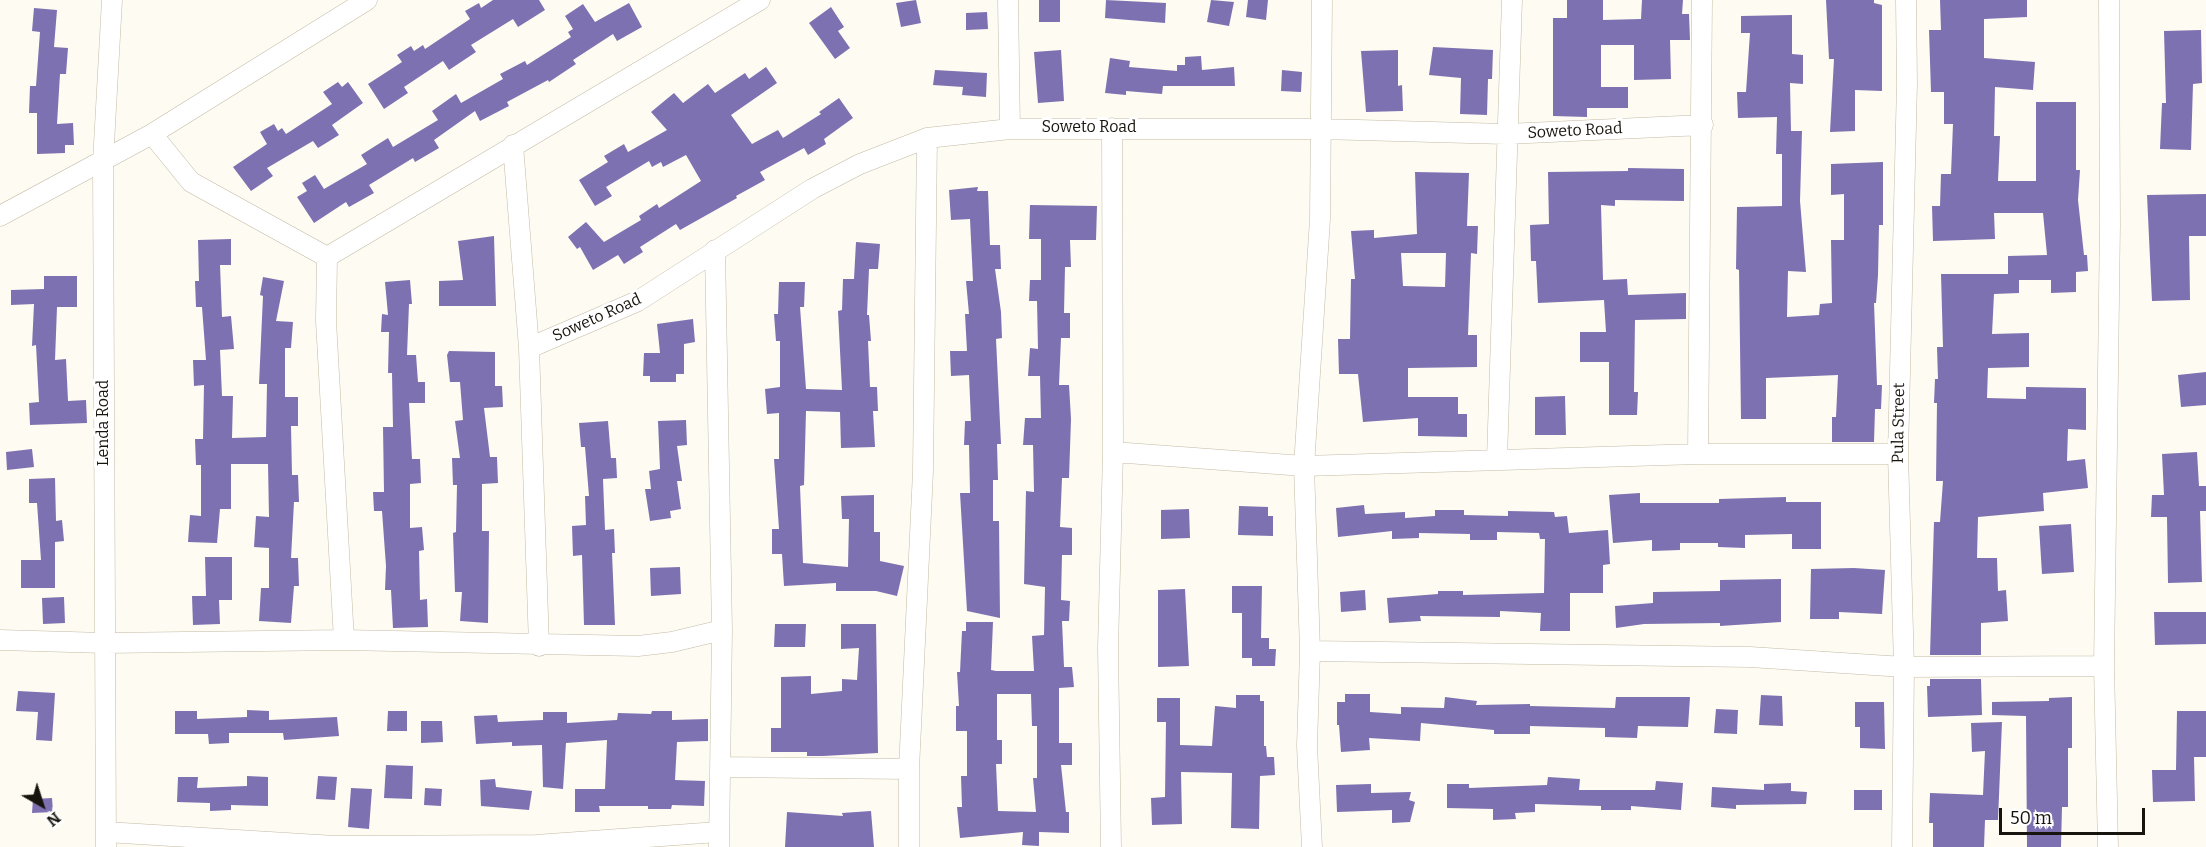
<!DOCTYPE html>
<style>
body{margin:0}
#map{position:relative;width:2206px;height:847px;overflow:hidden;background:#fefbf2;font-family:Bitter,serif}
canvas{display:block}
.north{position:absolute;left:12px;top:775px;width:60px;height:60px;-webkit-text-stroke:4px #fff;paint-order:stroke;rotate:141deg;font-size:16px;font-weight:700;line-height:24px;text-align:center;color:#17140d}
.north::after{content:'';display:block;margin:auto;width:21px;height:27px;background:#17140d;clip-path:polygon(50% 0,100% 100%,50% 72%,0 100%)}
.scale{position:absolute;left:1999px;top:808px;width:146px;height:27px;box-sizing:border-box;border:3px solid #17140d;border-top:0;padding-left:8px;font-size:18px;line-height:21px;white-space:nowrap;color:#17140d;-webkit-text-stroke:4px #fff;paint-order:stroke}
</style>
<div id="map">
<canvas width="2206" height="847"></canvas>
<div class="north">N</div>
<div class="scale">50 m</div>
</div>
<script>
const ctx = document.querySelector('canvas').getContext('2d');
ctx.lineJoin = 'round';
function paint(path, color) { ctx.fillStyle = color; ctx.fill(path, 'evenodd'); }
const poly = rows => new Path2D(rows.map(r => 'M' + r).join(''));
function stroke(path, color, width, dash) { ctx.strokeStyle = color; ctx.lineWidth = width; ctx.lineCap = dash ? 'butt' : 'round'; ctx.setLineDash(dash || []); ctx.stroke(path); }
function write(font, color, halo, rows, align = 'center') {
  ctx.font = font + ' Bitter,serif'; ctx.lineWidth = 6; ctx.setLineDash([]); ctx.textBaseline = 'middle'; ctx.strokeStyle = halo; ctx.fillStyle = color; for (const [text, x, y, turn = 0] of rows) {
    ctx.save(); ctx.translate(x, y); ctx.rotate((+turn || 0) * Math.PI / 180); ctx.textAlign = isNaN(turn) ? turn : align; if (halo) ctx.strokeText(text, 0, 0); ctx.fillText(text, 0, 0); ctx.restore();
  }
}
paint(poly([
 [493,0,539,0,545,10,518,27,513,19,471,45,476,52,449,70,443,61,404,87,408,93,384,109,368,84,402,62,397,55,411,46,414,51,423,45,425,49,470,19,465,11,479,3,481,8],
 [916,0,921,23,901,27,896,3],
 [1039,0,1060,0,1060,22,1039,22],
 [1106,0,1166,3,1165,23,1105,18],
 [1211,0,1234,2,1229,26,1207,22],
 [1248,0,1268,0,1266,20,1246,17],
 [1567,0,1603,0,1603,20,1641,19,1642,0,1683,0,1682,14,1689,14,1690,40,1670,40,1671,79,1634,80,1634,45,1601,45,1601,87,1628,87,1628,108,1587,108,1587,117,1553,116,1553,18,1567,18],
 [1826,0,1874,0,1874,3,1882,5,1882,91,1855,90,1855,131,1830,132,1834,59,1829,59],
 [1940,0,2027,0,2027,17,1984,19,1984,58,2035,62,2033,90,1995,87,1994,136,2000,136,1998,181,2036,181,2036,102,2076,102,2076,170,2080,170,2078,200,2084,255,2087,255,2088,271,2076,272,2076,292,2051,293,2051,280,2019,280,2019,293,1994,294,1992,334,2029,333,2029,367,1988,368,1987,398,2026,399,2026,387,2086,388,2086,430,2068,429,2067,461,2085,459,2088,488,2043,493,2044,511,1978,517,1977,558,1997,558,1998,591,2006,590,2008,621,1981,623,1981,655,1930,655,1934,522,1940,522,1943,481,1936,481,1937,403,1934,403,1935,379,1938,379,1937,347,1943,347,1941,274,2008,274,2008,256,2047,255,2043,213,1994,213,1995,239,1933,241,1932,206,1940,206,1941,174,1951,174,1953,124,1944,124,1944,92,1931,92,1929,30,1941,30],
 [629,3,642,27,617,41,613,34,573,60,576,64,549,82,548,80,507,102,509,106,480,121,475,111,434,140,439,148,415,162,413,158,369,185,374,193,349,207,346,202,314,223,297,197,307,191,302,183,315,175,324,189,367,164,361,155,388,138,393,147,438,120,432,111,456,94,461,103,503,79,500,74,525,61,527,65,571,37,568,32,573,29,565,16,583,4,595,22],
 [831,7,844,27,838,31,850,48,835,59,809,23],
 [34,8,57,10,54,47,68,48,66,74,60,74,57,124,73,123,74,145,65,145,65,153,37,154,37,113,29,113,30,86,36,86,40,32,32,31],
 [987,12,988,29,966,30,966,13],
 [1792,15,1792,54,1803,55,1803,84,1790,83,1791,131,1802,131,1800,201,1806,272,1788,271,1787,317,1819,315,1820,304,1832,303,1831,240,1844,240,1844,194,1831,195,1831,164,1883,162,1883,225,1879,225,1878,275,1876,303,1874,303,1877,385,1882,385,1881,409,1875,409,1874,442,1832,442,1832,417,1836,417,1838,375,1766,378,1766,419,1741,419,1739,270,1736,269,1737,207,1782,206,1782,154,1776,154,1777,117,1738,118,1737,92,1746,92,1750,33,1741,33,1741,16],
 [2201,30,2202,83,2193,84,2191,150,2160,149,2162,103,2166,103,2164,31],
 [1433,47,1493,50,1492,79,1488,79,1487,115,1460,114,1461,78,1429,75],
 [1061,50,1064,101,1038,103,1034,52],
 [1398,50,1398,86,1402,85,1403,111,1366,112,1361,51],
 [1201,56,1202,70,1234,67,1235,86,1163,86,1162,94,1126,91,1126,95,1105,93,1110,58,1130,61,1129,67,1177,71,1177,65,1185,65,1185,57],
 [766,67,777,83,731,115,752,144,778,130,783,138,821,114,819,112,839,98,853,118,824,139,826,144,808,155,804,148,760,172,765,180,736,196,737,198,680,230,676,224,640,247,643,252,624,264,618,255,593,270,580,247,577,249,568,237,586,222,604,242,641,220,639,216,657,204,659,208,701,181,686,155,663,167,661,162,652,167,649,161,606,187,612,196,595,206,579,180,608,162,604,156,624,144,628,152,667,130,651,112,674,93,683,103,708,84,715,93,745,73,749,79],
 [935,70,987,73,986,97,962,95,963,87,933,85],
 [1282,70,1302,72,1301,92,1281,91],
 [338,82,342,87,348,82,363,103,332,125,339,135,318,148,313,141,267,168,273,176,251,191,233,167,267,144,260,132,274,124,278,131,282,128,286,134,332,104,323,92],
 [1628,168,1684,169,1684,201,1615,200,1615,206,1601,205,1603,280,1627,279,1628,295,1686,293,1686,319,1635,320,1634,392,1638,392,1637,415,1609,415,1609,362,1580,362,1580,332,1606,332,1604,300,1538,303,1536,261,1531,261,1530,225,1549,224,1548,172,1628,171],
 [1415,172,1469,173,1467,226,1478,226,1477,254,1471,253,1468,335,1477,335,1477,367,1408,368,1408,397,1458,397,1458,414,1467,414,1467,437,1418,436,1418,418,1363,422,1358,374,1339,374,1338,339,1350,339,1351,279,1355,279,1351,231,1374,230,1374,238,1417,234],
 [1401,253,1446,253,1445,287,1403,286],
 [978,187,977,191,988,191,990,245,1000,245,1001,269,995,269,1001,312,1002,338,996,339,1001,444,997,444,998,480,993,480,993,521,999,521,1000,618,967,611,960,493,970,493,969,445,964,445,965,421,971,421,969,375,951,376,950,351,967,351,965,314,969,314,966,281,973,281,970,219,951,220,949,190],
 [2206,194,2206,236,2189,236,2190,300,2152,301,2147,195],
 [1030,205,1097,206,1096,240,1070,240,1071,267,1065,267,1064,313,1070,313,1070,338,1061,338,1059,385,1069,385,1071,419,1069,478,1062,478,1060,527,1072,528,1072,555,1062,555,1061,600,1070,601,1069,621,1062,621,1064,667,1072,667,1074,687,1059,688,1059,743,1072,743,1072,765,1061,765,1066,812,1069,812,1069,833,1039,832,1039,846,1022,845,1023,832,960,838,957,807,962,807,961,776,967,776,967,731,956,731,956,706,959,706,957,672,960,672,962,631,966,631,966,622,993,622,991,670,996,671,1034,671,1032,636,1044,635,1045,587,1024,584,1026,491,1034,492,1033,445,1023,445,1025,418,1041,418,1040,376,1028,376,1030,348,1038,349,1037,301,1029,301,1030,280,1041,280,1041,239,1029,239],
 [997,694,1031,694,1032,726,1037,726,1037,778,1033,778,1036,812,998,811,996,764,1002,764,1002,740,997,740],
 [494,236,496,306,439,306,439,281,463,280,458,241],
 [231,239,231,265,220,265,222,317,231,316,234,349,220,350,222,396,233,396,232,438,266,437,267,384,259,384,263,296,260,295,263,277,284,281,276,321,293,322,291,348,285,348,285,397,298,397,298,426,291,426,292,475,298,475,299,502,294,502,291,558,298,558,299,586,294,586,291,623,259,621,261,588,269,588,269,548,254,547,256,516,269,517,268,464,231,464,231,509,220,509,217,543,188,542,190,515,201,516,201,465,196,465,195,439,203,439,204,385,194,386,193,360,206,360,202,307,196,307,195,281,199,281,198,240],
 [856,242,880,244,878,269,869,269,867,315,869,315,871,341,868,341,870,387,877,387,878,411,873,411,875,447,841,448,840,412,806,411,804,485,800,486,803,563,848,567,849,519,842,519,841,496,874,495,874,532,880,532,880,561,904,566,897,596,876,591,836,591,836,583,784,586,782,554,772,554,772,529,779,529,774,459,779,459,779,413,767,414,765,389,780,387,780,341,776,341,774,314,778,314,779,282,805,282,804,307,800,307,806,389,842,390,838,311,842,310,843,279,854,279],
 [44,276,77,276,77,307,57,307,55,360,66,359,68,401,86,400,87,423,30,425,29,403,39,402,36,345,32,346,34,304,11,305,11,290,44,289],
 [410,280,412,304,409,304,407,355,416,355,418,382,425,382,425,403,409,403,412,459,420,459,421,483,410,484,410,528,422,527,424,550,419,551,420,600,427,599,428,627,393,628,391,590,385,590,386,566,382,511,374,511,373,492,384,492,383,427,393,427,392,373,388,373,389,332,381,332,382,314,388,315,385,282],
 [693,319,695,342,684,344,684,374,676,374,676,382,650,382,650,376,643,376,644,353,660,353,657,324],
 [449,351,495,352,495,386,502,386,503,407,484,408,490,457,497,457,498,483,482,484,482,531,489,531,488,623,460,621,462,592,455,592,453,533,456,532,457,485,453,485,452,458,460,458,455,421,463,420,460,382,450,382,447,355],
 [2206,372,2206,405,2181,407,2178,375],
 [1565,396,1566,435,1535,435,1535,397],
 [686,420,687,445,677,446,682,481,677,481,681,509,670,511,671,518,650,521,645,489,651,489,649,471,660,469,658,421],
 [608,421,611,458,616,458,617,478,603,479,605,530,614,529,615,553,612,553,615,625,584,625,582,555,573,556,572,526,586,525,585,496,589,496,585,447,581,447,579,423],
 [32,449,34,467,7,470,6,452],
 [2197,452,2199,486,2206,486,2206,511,2200,511,2202,582,2168,583,2167,517,2151,517,2152,495,2164,495,2162,454],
 [55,478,56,521,62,520,64,541,55,542,55,588,21,588,21,560,41,560,37,503,29,503,29,479],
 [1640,493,1640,503,1719,503,1719,499,1786,497,1786,502,1821,502,1821,549,1792,549,1792,534,1745,535,1745,548,1718,547,1718,543,1680,543,1680,550,1652,551,1652,540,1613,543,1609,495],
 [1364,505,1365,514,1405,512,1405,518,1435,516,1435,510,1464,510,1464,515,1508,516,1508,511,1554,512,1555,517,1567,516,1569,533,1608,530,1610,564,1603,565,1603,593,1570,593,1570,631,1540,631,1541,613,1500,611,1500,617,1420,616,1421,621,1389,623,1387,598,1438,594,1438,591,1463,591,1463,595,1544,593,1545,539,1540,539,1539,533,1497,532,1497,540,1470,540,1470,534,1419,533,1419,538,1392,539,1392,531,1338,537,1336,508],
 [1239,506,1268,507,1268,516,1273,516,1273,536,1238,535],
 [1189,509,1190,538,1161,539,1161,510],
 [2071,524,2074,572,2042,574,2039,526],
 [205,557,232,557,232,600,219,600,220,624,193,625,192,596,206,596],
 [680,567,681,594,651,596,650,568],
 [1854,568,1885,570,1882,614,1839,612,1839,619,1810,619,1811,569],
 [1781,579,1781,622,1720,626,1720,623,1644,624,1616,628,1615,606,1653,603,1653,592,1720,591,1720,580],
 [1232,586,1262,586,1261,638,1269,638,1269,649,1276,649,1275,666,1252,666,1252,658,1242,658,1242,613,1232,613],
 [1185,589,1189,666,1158,667,1158,590],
 [1365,590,1366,610,1341,612,1340,592],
 [64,597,65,623,43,624,42,598],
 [2154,612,2206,612,2206,644,2155,645],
 [775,624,806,624,805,647,774,647],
 [841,624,876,624,878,753,823,756,807,756,807,752,771,752,771,728,781,728,781,677,811,676,811,694,842,691,842,679,857,680,859,648,841,649],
 [1930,679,1981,679,1982,715,1928,717,1927,686,1930,686],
 [18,691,55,693,52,741,36,740,38,712,16,711],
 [1345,694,1370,694,1370,712,1401,714,1401,707,1444,708,1445,697,1477,701,1476,705,1530,704,1530,706,1615,708,1616,697,1690,697,1688,727,1638,726,1637,738,1605,737,1605,728,1530,726,1530,734,1494,734,1494,730,1421,723,1420,741,1369,738,1370,750,1341,752,1339,725,1337,725,1337,702,1345,702],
 [1236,695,1260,695,1260,701,1264,701,1264,746,1266,746,1267,757,1274,757,1275,775,1260,776,1259,829,1231,828,1232,773,1181,772,1182,824,1152,825,1151,798,1165,797,1166,722,1157,722,1157,698,1180,698,1180,745,1212,746,1215,706,1236,708],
 [1761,695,1782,696,1783,726,1759,725],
 [2072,697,2072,748,2068,748,2068,807,2062,807,2061,847,2027,847,2026,716,1992,715,1992,702,2049,701,2049,698],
 [1855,702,1884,702,1885,749,1860,748,1860,727,1855,727],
 [1716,709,1738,710,1737,734,1714,733],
 [247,710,269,711,269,720,337,717,339,736,284,740,283,733,229,733,229,743,209,744,208,734,175,734,175,711,197,711,197,719,247,717],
 [388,711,407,711,407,731,387,731],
 [652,711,672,711,672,720,708,719,708,741,677,742,675,780,705,781,704,806,672,805,671,809,648,809,648,806,599,806,600,812,575,812,575,789,605,789,607,740,566,743,563,789,543,787,542,745,512,746,512,742,476,744,474,716,497,715,498,722,543,720,543,712,567,712,567,723,617,720,618,713,651,714],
 [2177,711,2206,711,2206,757,2194,757,2195,801,2153,802,2152,770,2176,770],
 [421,721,442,721,443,742,421,743],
 [2002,722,1998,820,1985,820,1984,847,1933,847,1933,823,1929,823,1930,793,1983,795,1985,751,1972,752,1971,723],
 [386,765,413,766,412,799,384,798],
 [247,776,268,777,268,806,231,805,231,810,210,811,210,803,177,802,178,777,198,777,197,788,247,786],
 [318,776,337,777,335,800,316,799],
 [1548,777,1580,779,1579,790,1655,790,1656,781,1683,783,1681,810,1631,806,1631,810,1601,810,1601,806,1535,804,1535,812,1515,813,1516,819,1493,820,1493,809,1447,808,1447,784,1469,784,1469,788,1547,785],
 [495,779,496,787,532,791,529,810,481,806,480,780],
 [1791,783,1791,791,1807,792,1806,804,1736,805,1736,809,1711,807,1712,787,1764,790,1764,784],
 [1371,784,1371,793,1411,792,1409,800,1415,802,1410,822,1392,823,1392,810,1337,812,1336,785],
 [351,788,372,789,369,829,348,827],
 [425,788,442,789,441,806,424,805],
 [1854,790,1882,790,1882,810,1854,810],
 [52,798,53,812,32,813,33,799],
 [871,811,874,847,785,847,787,812,843,816,842,813]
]), '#7e71b1');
const street = poly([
 [1008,0,1010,129],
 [1112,128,1113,452],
 [152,134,191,182,327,257],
 [513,145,529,348,539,646],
 [0,216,152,134,367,0],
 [715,250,722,630,719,847],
 [529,348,638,301,812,189,860,164,927,138,1010,129,1321,129,1506,134,1703,125],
 [1698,454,1702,0],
 [1497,459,1512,0],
 [0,640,105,643,344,640,638,646,672,642,722,630],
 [344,640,326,321,327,257,760,0],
 [1310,651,1750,657,1904,667,2104,666],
 [720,767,909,769],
 [106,832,335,846,536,845,718,832],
 [106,847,103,162,112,0],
 [909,847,909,769,923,471,927,138],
 [1111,847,1108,648,1113,452,1304,466,1698,454,1898,454],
 [1312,847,1307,746,1310,651,1304,466,1320,219,1322,0],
 [1902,847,1904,667,1898,454,1907,83,1906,0],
 [2108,847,2104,666,2110,224,2109,0]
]);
stroke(street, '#c2bba6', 21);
stroke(street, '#fff', 20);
write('16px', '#17140d', '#fff', [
 ["Soweto Road",1089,128],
 ["Soweto Road",1575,131,-3],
 ["Soweto Road",597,318,-24],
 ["Lenda Road",104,423,-90],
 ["Pula Street",1899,423,-89]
]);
</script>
